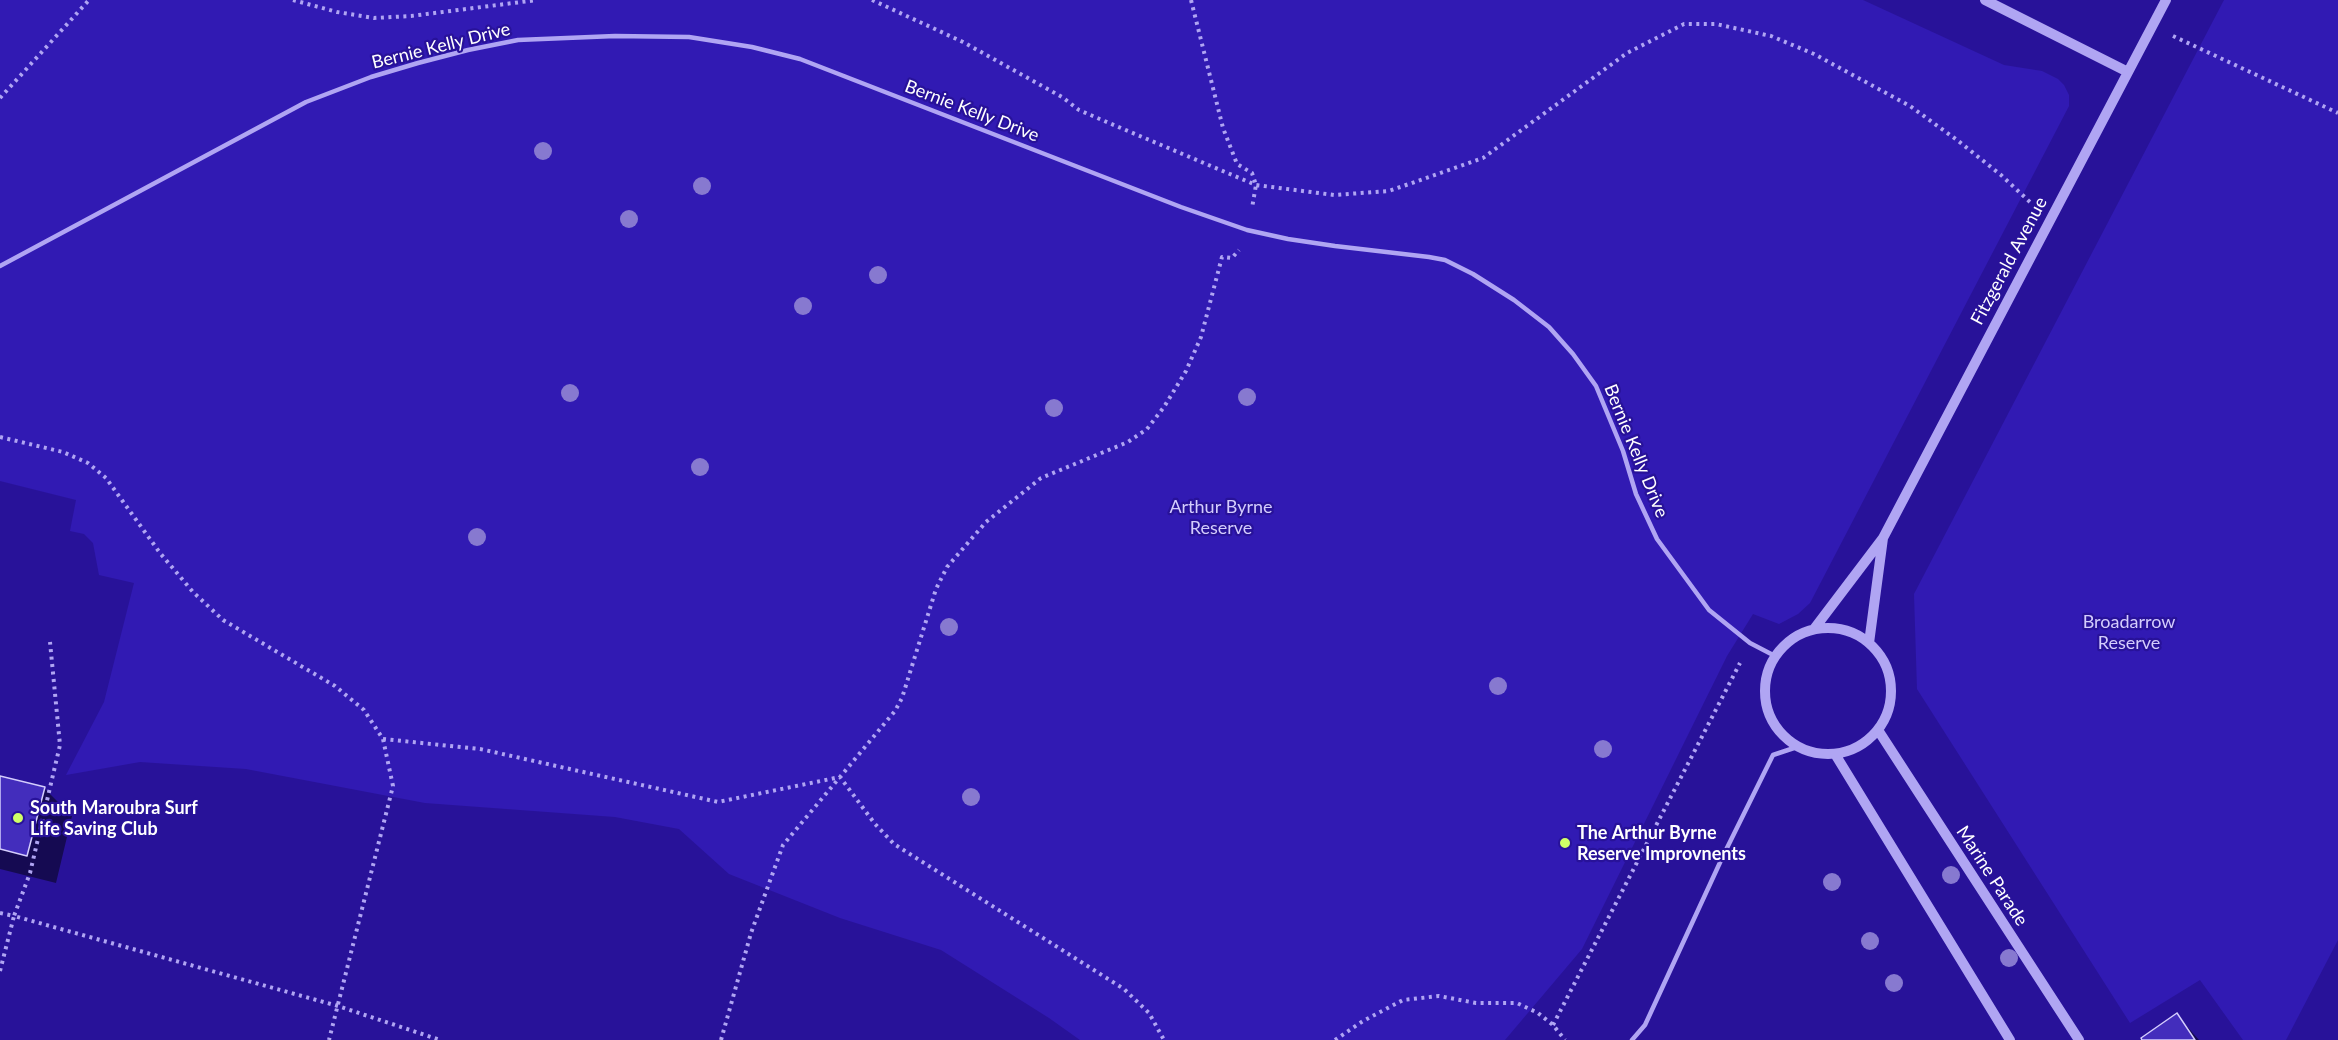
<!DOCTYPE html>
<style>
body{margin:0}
canvas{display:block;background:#281299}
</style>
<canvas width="2338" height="1040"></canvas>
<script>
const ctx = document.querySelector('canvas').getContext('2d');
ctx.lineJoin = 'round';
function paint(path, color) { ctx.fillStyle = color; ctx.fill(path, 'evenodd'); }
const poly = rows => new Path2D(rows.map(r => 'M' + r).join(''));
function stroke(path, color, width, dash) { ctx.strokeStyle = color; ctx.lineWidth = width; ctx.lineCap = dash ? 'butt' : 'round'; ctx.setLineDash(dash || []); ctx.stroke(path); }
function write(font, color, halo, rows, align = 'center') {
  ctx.font = font + ' Lato,sans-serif'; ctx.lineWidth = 4.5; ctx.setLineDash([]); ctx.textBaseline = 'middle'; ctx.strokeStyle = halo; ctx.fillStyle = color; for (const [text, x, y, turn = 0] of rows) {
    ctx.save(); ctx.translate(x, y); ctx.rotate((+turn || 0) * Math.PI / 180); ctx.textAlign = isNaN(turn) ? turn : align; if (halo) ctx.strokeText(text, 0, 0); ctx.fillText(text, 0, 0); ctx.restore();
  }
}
paint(poly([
 [0,0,1863,0,2004,65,2042,71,2058,79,2064,85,2069,95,2069,106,1810,603,1798,614,1779,624,1753,614,1727,656,1582,949,1505,1040,1080,1040,1049,1018,941,950,840,918,729,874,679,829,615,817,425,803,246,769,140,762,66,775,104,702,134,583,99,575,93,543,84,534,70,531,76,500,0,481],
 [2224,0,2338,0,2338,940,2286,1040,2243,1040,2200,980,2130,1023,1917,689,1914,594]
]), '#311ab3');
paint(poly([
 [0,777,44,788,72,816,56,883,0,869],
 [2177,1015,2199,1040,2144,1040]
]), '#0007');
const building = poly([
 [0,776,45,787,27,856,0,849,0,776],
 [2177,1013,2195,1040,2142,1040,2141,1038,2177,1013]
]);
paint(building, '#432dbc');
stroke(building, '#d4cdfd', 1.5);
stroke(poly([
 [293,0,337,12,374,18,411,16,537,0],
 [872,0,963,42,1062,97,1079,110,1102,120,1256,185,1334,195,1389,191,1483,158,1627,53,1684,24,1716,24,1771,36,1814,54,1910,106,1957,140,2001,175,2031,203],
 [1191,0,1223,128,1237,164,1252,173,1256,185,1252,208],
 [2173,36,2338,113],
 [0,98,89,0],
 [0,437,63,452,88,463,106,478,160,553,193,592,223,620,335,686,364,710,383,739,393,786,329,1040],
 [383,739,480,749,718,802,840,777,895,711,902,698,936,589,947,567,986,522,1041,478,1128,442,1147,429,1164,407,1186,371,1201,337,1222,257,1232,258,1239,250],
 [0,913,14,916,30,873,60,745,50,642],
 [0,971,14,916,338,1006,440,1040],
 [1553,1025,1740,663],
 [721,1040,751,933,783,845,840,777,875,824,894,844,1124,989,1149,1013,1164,1040],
 [1335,1040,1363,1021,1403,1000,1439,996,1476,1003,1517,1003,1538,1013,1553,1025,1565,1040]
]), '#b0a5f3', 4, [3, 4.5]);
stroke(poly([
 [0,266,306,102,371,77,418,63,468,50,518,40,615,36,689,37,752,47,800,59,1181,207,1247,230,1288,239,1335,246,1429,257,1445,260,1473,274,1514,300,1549,327,1573,354,1596,386,1623,451,1636,494,1657,539,1709,610,1750,643,1775,656],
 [1632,1040,1645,1025,1723,856,1773,755,1797,747]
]), '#b0a5f3', 4.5);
stroke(poly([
 [1985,0,2128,72],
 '1765 691a63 63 0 1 1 126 0a63 63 0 1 1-126 0Z',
 [1814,629,1883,538,2166,0],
 [1869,643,1883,538],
 [1878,730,2079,1040],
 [1835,754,2010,1040]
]), '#b0a5f3', 10);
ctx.fillStyle = '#8779d0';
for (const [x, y] of [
 [543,151],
 [702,186],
 [629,219],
 [878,275],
 [803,306],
 [570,393],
 [1247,397],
 [1054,408],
 [700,467],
 [477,537],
 [949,627],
 [1498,686],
 [1603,749],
 [971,797],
 [1951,875],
 [1832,882],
 [1870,941],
 [2009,958],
 [1894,983]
]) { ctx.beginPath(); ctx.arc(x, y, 9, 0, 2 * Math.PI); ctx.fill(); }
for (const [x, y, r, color] of [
 [18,818,6,"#d0ff67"],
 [1565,843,6,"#d0ff67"]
]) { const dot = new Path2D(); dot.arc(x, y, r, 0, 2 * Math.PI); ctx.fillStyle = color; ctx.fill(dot); stroke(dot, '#281299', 2); }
write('18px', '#fff', '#281299', [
 ["Bernie Kelly Drive",441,46,-14],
 ["Bernie Kelly Drive",972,111,21],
 ["Fitzgerald Avenue",2009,261,-62],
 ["Bernie Kelly Drive",1636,451,68],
 ["Marine Parade",1992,876,57]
]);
write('18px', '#d4cdfd', '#281299', [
 ["Arthur Byrne",1221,507],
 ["Reserve",1221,528],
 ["Broadarrow",2129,622],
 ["Reserve",2129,643]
]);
write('bold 18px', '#fff', '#281299', [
 ["South Maroubra Surf",30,808],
 ["Life Saving Club",30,829],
 ["The Arthur Byrne",1577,833],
 ["Reserve Improvnents",1577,854]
], 'left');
</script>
